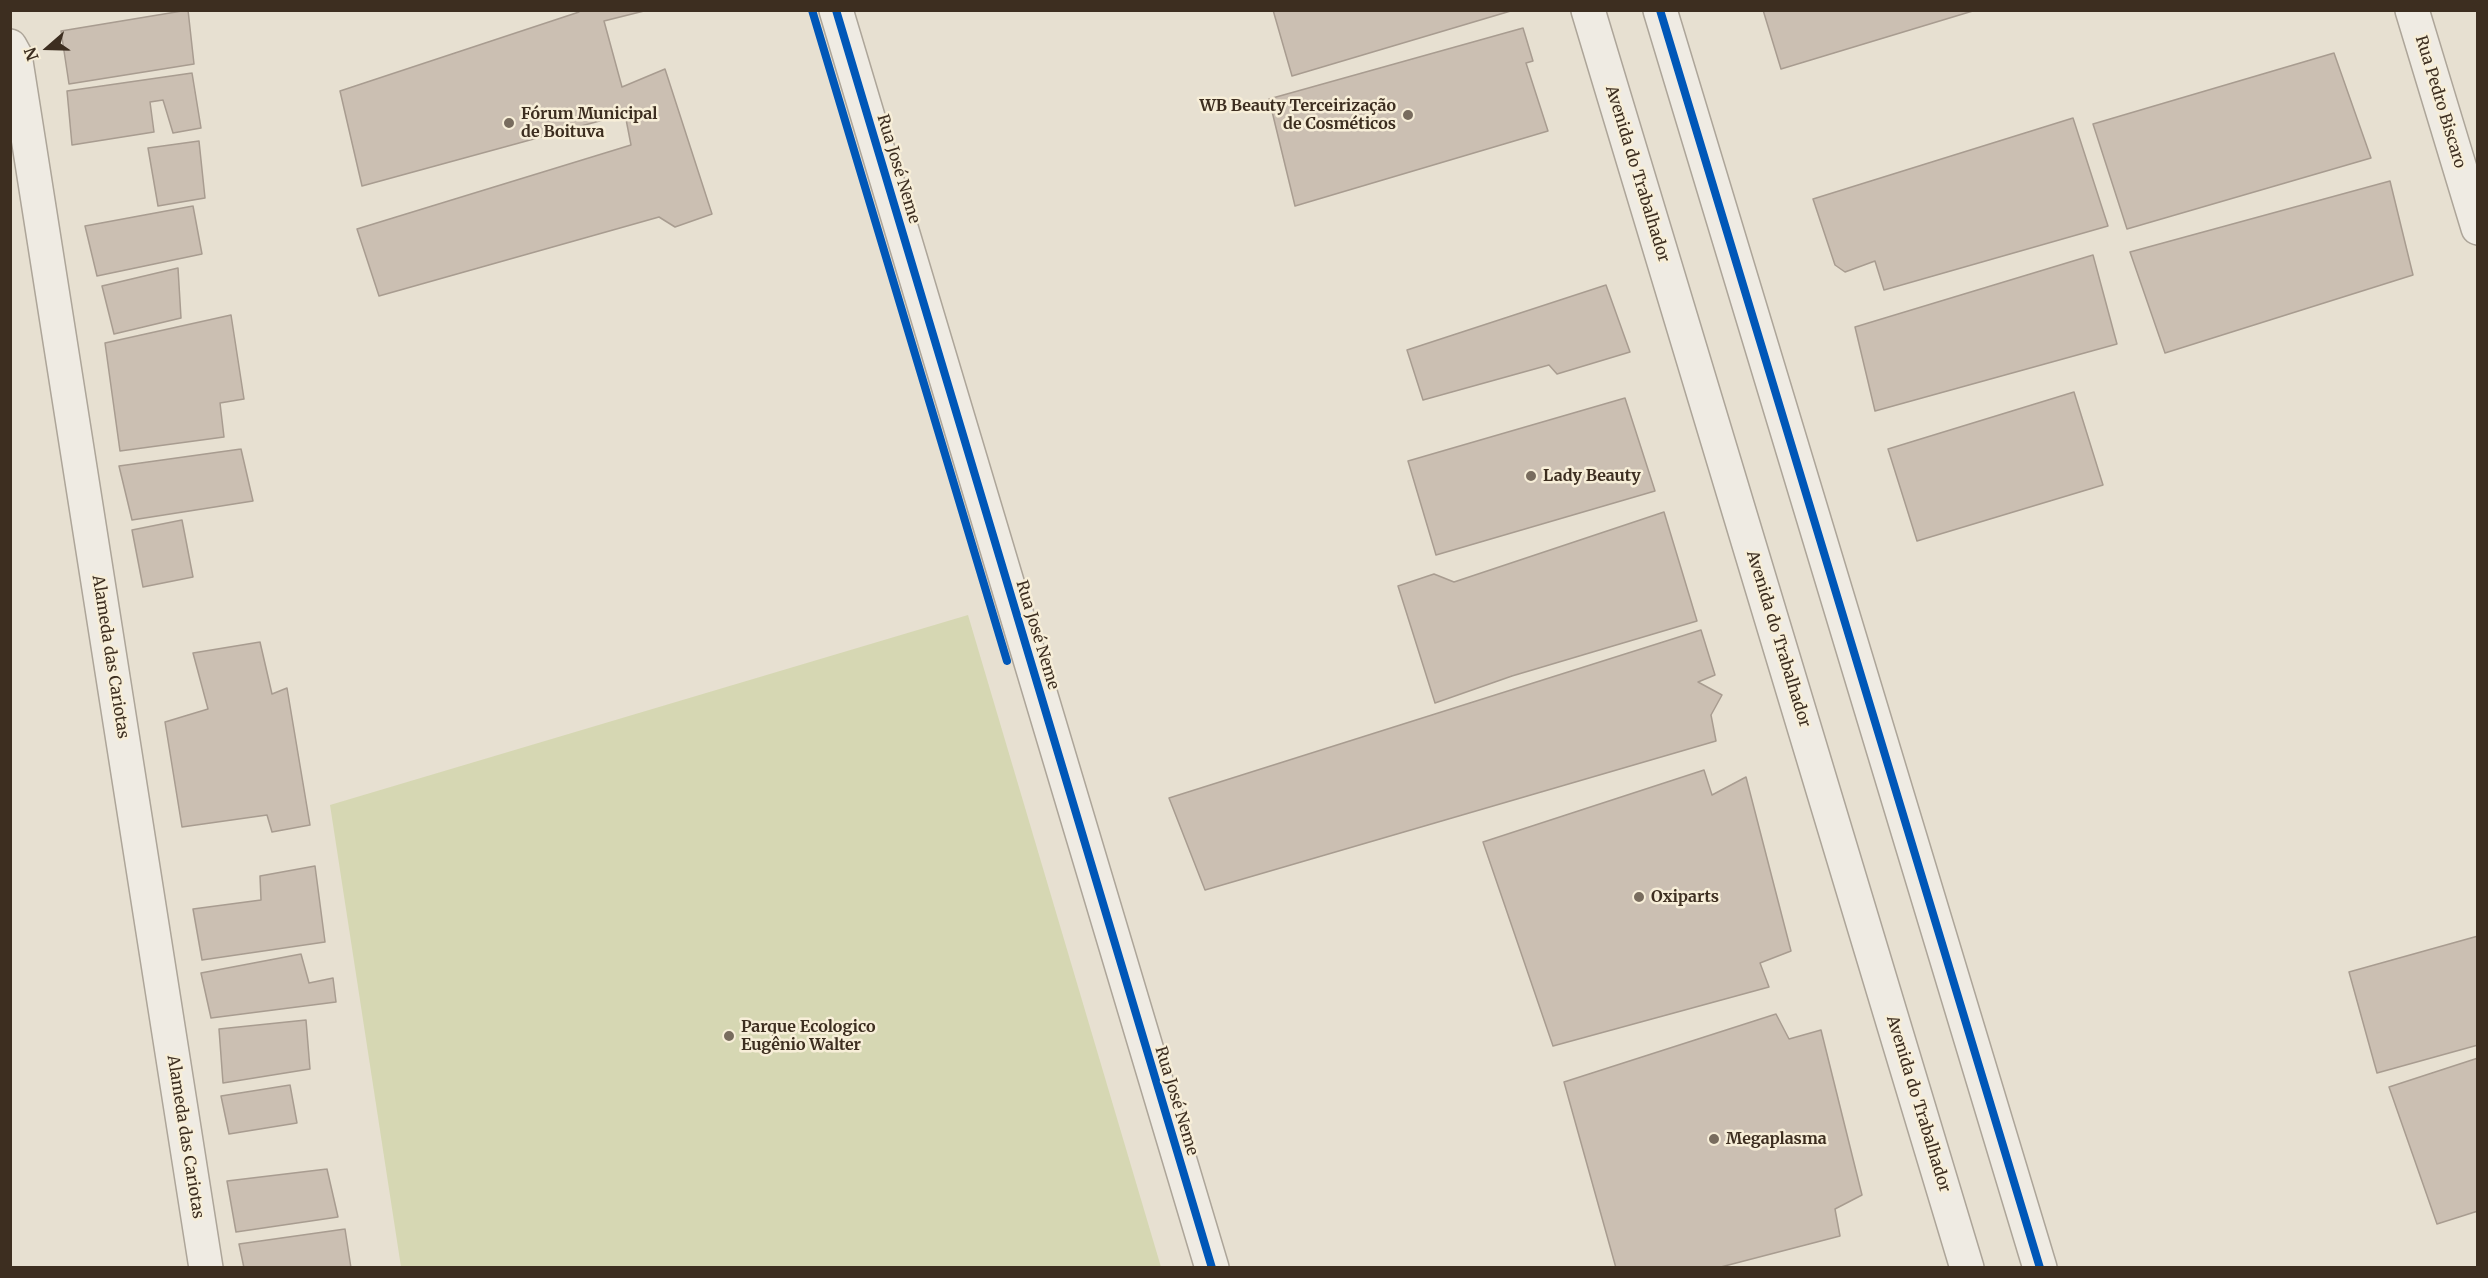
<!DOCTYPE html>
<meta charset="utf-8">
<style>
body{margin:0}
#map{position:relative;width:2488px;height:1278px;overflow:hidden;background:#e7e0d1;font-family:Merriweather,serif}
canvas{display:block}
.frame{position:absolute;inset:0;border:12px solid #3d2e20;pointer-events:none}
.north{position:absolute;left:18px;top:18px;width:60px;height:60px;-webkit-text-stroke:4px #f7eed8;paint-order:stroke;rotate:250deg;font-size:16px;font-weight:700;line-height:24px;text-align:center;color:#3d2e20}
.north::after{content:'';display:block;margin:auto;width:21px;height:27px;background:#3d2e20;clip-path:polygon(50% 0,100% 100%,50% 72%,0 100%)}
</style>
<div id="map">
<canvas width="2488" height="1278"></canvas>
<div class="frame"></div>
<div class="north">N</div>
</div>
<script>
const ctx = document.querySelector('canvas').getContext('2d');
ctx.lineJoin = 'round';
function paint(path, color) { ctx.fillStyle = color; ctx.fill(path, 'evenodd'); }
const poly = rows => new Path2D(rows.map(r => 'M' + r).join(''));
function stroke(path, color, width, dash) { ctx.strokeStyle = color; ctx.lineWidth = width; ctx.lineCap = dash ? 'butt' : 'round'; ctx.setLineDash(dash || []); ctx.stroke(path); }
function write(font, color, halo, rows, align = 'center') {
  ctx.font = font + ' Merriweather,serif'; ctx.lineWidth = 5; ctx.setLineDash([]); ctx.textBaseline = 'middle'; ctx.strokeStyle = halo; ctx.fillStyle = color; for (const [text, x, y, turn = 0] of rows) {
    ctx.save(); ctx.translate(x, y); ctx.rotate((+turn || 0) * Math.PI / 180); ctx.textAlign = isNaN(turn) ? turn : align; if (halo) ctx.strokeText(text, 0, 0); ctx.fillText(text, 0, 0); ctx.restore();
  }
}
paint(poly([
 [968,615,1161,1267,401,1267,330,805]
]), '#d6d7b3');
const building = poly([
 [188,10,194,64,69,84,61,31,188,10],
 [578,10,648,10,604,21,622,87,665,69,712,214,675,227,659,217,379,296,357,229,631,145,625,114,362,186,340,91,579,12,578,10],
 [1273,10,1514,10,1292,76,1273,10],
 [1763,10,1976,10,1781,69,1763,10],
 [1523,28,1533,61,1526,63,1548,131,1295,206,1269,99,1523,28],
 [2334,53,2371,158,2127,229,2093,124,2334,53],
 [192,73,201,128,173,133,163,100,150,102,154,132,72,145,67,91,192,73],
 [2073,118,2108,226,1884,290,1875,261,1845,272,1835,265,1813,199,2073,118],
 [199,141,205,198,158,206,148,148,199,141],
 [2390,181,2413,275,2165,353,2130,252,2390,181],
 [193,206,202,254,97,276,85,226,193,206],
 [2093,255,2117,344,1875,411,1855,327,2093,255],
 [178,268,181,318,114,334,102,286,178,268],
 [1606,285,1630,352,1557,374,1549,365,1423,400,1407,350,1606,285],
 [231,315,244,399,220,403,224,437,120,451,105,343,231,315],
 [2074,392,2103,485,1917,541,1888,449,2074,392],
 [1625,398,1655,491,1436,555,1408,461,1625,398],
 [241,449,253,501,132,520,119,466,241,449],
 [1664,512,1697,621,1512,676,1435,703,1398,586,1434,574,1454,582,1664,512],
 [182,520,193,577,143,587,132,530,182,520],
 [1701,630,1715,675,1698,682,1722,695,1711,715,1716,741,1205,890,1169,798,1701,630],
 [260,642,272,694,287,688,310,825,272,832,267,815,182,827,165,722,208,709,193,653,260,642],
 [1704,770,1712,795,1746,777,1791,951,1760,963,1769,987,1553,1046,1483,842,1704,770],
 [315,866,325,942,202,960,193,909,261,900,260,876,315,866],
 [2478,936,2478,1045,2377,1073,2349,972,2478,936],
 [301,954,309,983,333,978,336,1002,211,1018,201,973,301,954],
 [1776,1014,1789,1039,1821,1030,1862,1195,1835,1209,1840,1236,1717,1268,1616,1268,1564,1082,1776,1014],
 [306,1020,310,1069,223,1083,219,1029,306,1020],
 [2478,1058,2478,1211,2437,1224,2389,1087,2478,1058],
 [290,1085,297,1123,229,1134,221,1096,290,1085],
 [327,1169,338,1217,236,1232,227,1181,327,1169],
 [345,1229,351,1268,244,1268,239,1244,345,1229]
]);
paint(building, '#cbbfb2');
stroke(building, '#a89c90', 1.5);
const minor = poly([
 [836,10,1212,1268],
 [1588,10,1967,1268],
 [1660,10,2040,1268],
 [2412,10,2478,228],
 [10,46,15,55,206,1268]
]);
stroke(minor, '#ada599', 36);
stroke(minor, '#efebe3', 33);
stroke(poly([
 [812,10,1007,661],
 [836,10,1212,1268],
 [1660,10,2040,1268]
]), '#0057b8', 8);
for (const [x, y, r, color] of [
 [1408,115,6,"#786c5e"],
 [509,123,6,"#786c5e"],
 [1531,476,6,"#786c5e"],
 [1639,897,6,"#786c5e"],
 [729,1036,6,"#786c5e"],
 [1714,1139,6,"#786c5e"]
]) { const dot = new Path2D(); dot.arc(x, y, r, 0, 2 * Math.PI); ctx.fillStyle = color; ctx.fill(dot); stroke(dot, '#f7eed8', 2); }
write('16px', '#3d2e20', '#f7eed8', [
 ["Rua Pedro Biscaro",2440,102,73],
 ["Rua José Neme",898,169,73],
 ["Avenida do Trabalhador",1637,174,73],
 ["Rua José Neme",1037,635,73],
 ["Avenida do Trabalhador",1778,639,73],
 ["Alameda das Cariotas",110,657,81],
 ["Rua José Neme",1176,1101,73],
 ["Avenida do Trabalhador",1918,1104,73],
 ["Alameda das Cariotas",185,1137,81]
]);
write('bold 16px', '#3d2e20', '#f7eed8', [
 ["WB Beauty Terceirização",1396,106,"right"],
 ["de Cosméticos",1396,124,"right"],
 ["Fórum Municipal",521,114],
 ["de Boituva",521,132],
 ["Lady Beauty",1543,476],
 ["Oxiparts",1651,897],
 ["Parque Ecologico",741,1027],
 ["Eugênio Walter",741,1045],
 ["Megaplasma",1726,1139]
], 'left');
</script>
